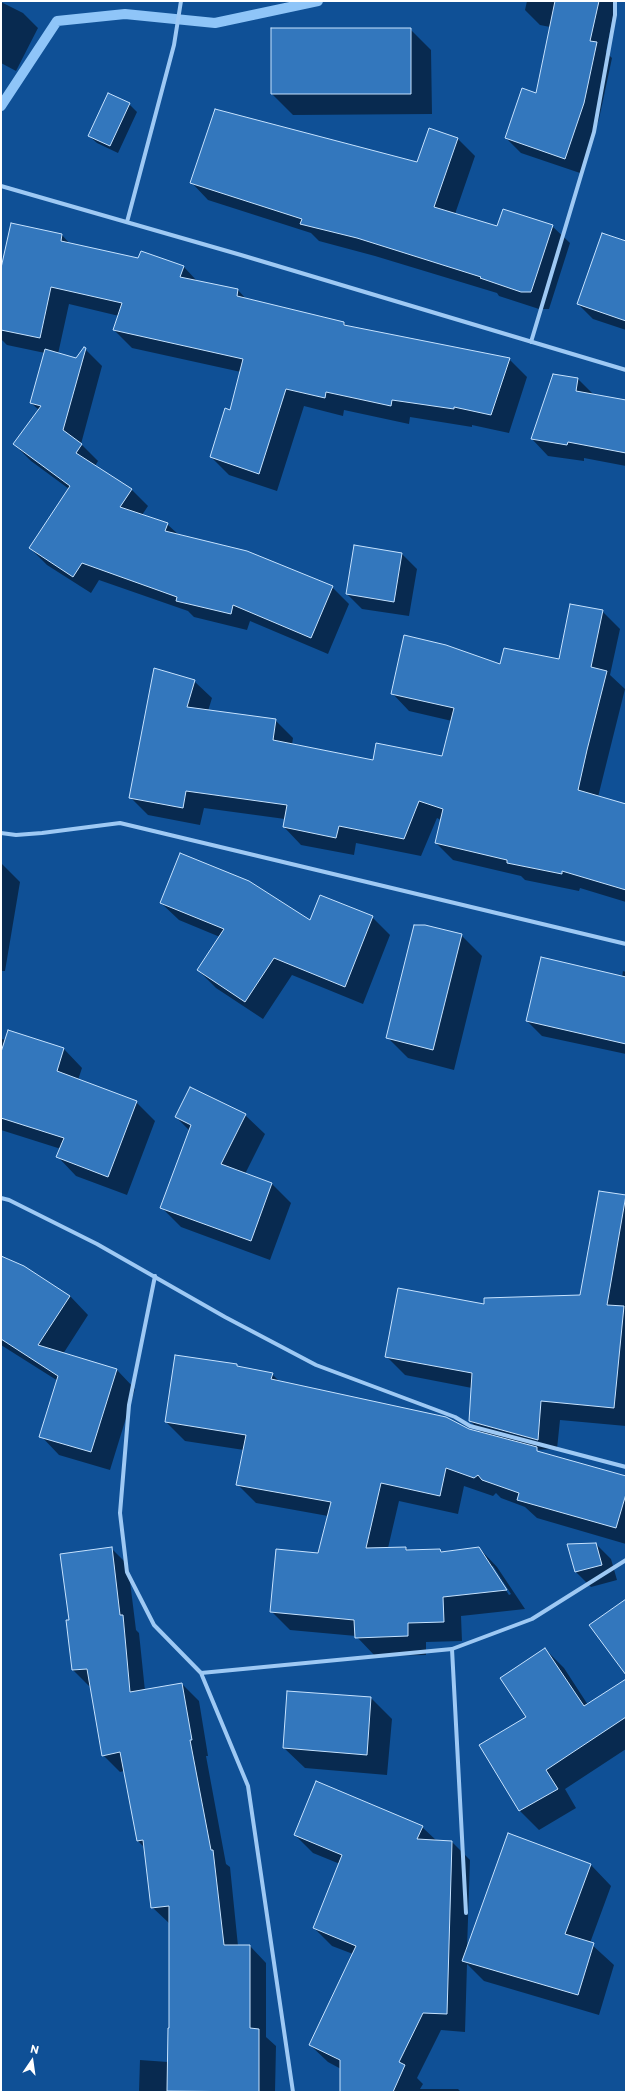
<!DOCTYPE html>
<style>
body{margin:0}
#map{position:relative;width:627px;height:2093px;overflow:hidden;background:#0f5096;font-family:Commissioner,sans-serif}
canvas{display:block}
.frame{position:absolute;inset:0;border:2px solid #fff;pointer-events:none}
.north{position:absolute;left:12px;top:2041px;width:40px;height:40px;-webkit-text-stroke:3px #0f5096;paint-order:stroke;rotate:13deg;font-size:11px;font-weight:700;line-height:16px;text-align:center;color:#fff}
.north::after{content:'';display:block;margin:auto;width:14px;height:18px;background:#fff;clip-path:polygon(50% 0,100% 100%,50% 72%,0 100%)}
</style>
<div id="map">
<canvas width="627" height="2093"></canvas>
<div class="frame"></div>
<div class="north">N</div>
</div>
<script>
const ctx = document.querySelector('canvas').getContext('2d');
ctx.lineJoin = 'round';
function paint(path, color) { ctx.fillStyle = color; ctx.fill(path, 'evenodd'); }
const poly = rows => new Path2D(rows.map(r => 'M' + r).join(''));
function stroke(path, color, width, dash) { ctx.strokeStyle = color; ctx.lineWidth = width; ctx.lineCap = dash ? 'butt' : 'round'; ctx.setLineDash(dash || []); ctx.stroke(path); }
paint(poly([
 [527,1,616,1,606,52,612,58,599,119,580,173,521,153,506,138,536,94,550,27,540,25,525,10],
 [1,2,23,13,38,28,16,71,1,63],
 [272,29,410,29,431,50,432,114,293,115,272,94],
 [129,104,137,112,118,153,97,143,89,136],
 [457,138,475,156,455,214,498,227,552,226,570,243,549,309,539,309,499,296,497,293,375,256,319,241,311,233,208,200,191,182,418,163],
 [12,224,62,235,70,244,139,259,183,266,198,282,238,290,247,300,344,323,347,326,509,359,527,377,509,433,472,425,472,427,410,417,409,424,344,410,343,416,304,406,277,491,229,475,211,457,231,412,241,372,132,348,114,330,119,316,69,304,58,354,76,359,85,349,102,366,81,444,98,461,95,466,131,489,148,506,142,515,167,524,179,535,332,587,349,604,328,654,250,621,247,630,194,617,188,611,99,580,91,593,47,565,30,548,69,489,31,461,14,444,39,410,31,403,45,353,7,345,1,339,1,273],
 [626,242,626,330,593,319,578,304],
 [554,375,578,379,594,395,626,401,626,466,584,458,584,461,548,456,532,439],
 [402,554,417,569,409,616,362,609,347,594],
 [602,611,620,629,610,675,625,689,598,797,626,805,626,902,580,888,579,891,525,880,521,876,453,860,436,843,441,820,437,818,421,856,356,843,354,855,301,845,284,827,285,819,204,808,200,825,148,815,131,798,194,681,212,698,208,711,275,720,293,738,292,745,374,761,443,758,452,721,409,711,392,693,501,666,560,660],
 [1,863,20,882,5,971,1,971],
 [161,903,310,921,372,917,390,935,363,1004,292,975,263,1019,216,988,198,970,220,937,179,920],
 [461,935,482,956,454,1070,408,1058,387,1037],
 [623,971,626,972,626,1054,542,1036,527,1021,622,977],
 [1,1039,64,1049,82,1068,78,1080,136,1102,155,1121,127,1195,76,1176,58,1157,61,1149,1,1130],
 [245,1115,265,1134,245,1174,272,1184,291,1203,270,1260,181,1227,162,1208,190,1131,176,1117],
 [599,1192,626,1196,626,1426,560,1420,557,1449,530,1450,626,1477,626,1544,537,1518,525,1507,501,1498,496,1493,493,1496,464,1486,458,1514,399,1501,388,1548,406,1548,409,1551,440,1550,443,1552,479,1548,497,1567,525,1609,461,1616,462,1641,426,1642,426,1655,375,1656,356,1636,290,1630,271,1611,318,1554,328,1516,256,1503,237,1484,244,1450,185,1441,166,1422,236,1365,239,1368,272,1374,280,1382,487,1438,470,1421,472,1388,405,1375,386,1356,486,1305,581,1296],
 [490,1566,493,1566,511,1594,509,1595],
 [1,1257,70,1296,88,1315,63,1354,117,1370,135,1389,110,1470,59,1455,41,1436,58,1381,1,1345],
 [596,1544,611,1559,617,1580,591,1587,576,1572],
 [111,1548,128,1565,136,1630,139,1633,145,1691,182,1684,199,1701,208,1756,206,1756,226,1864,230,1867,238,1946,250,1946,266,1963,266,2037,276,2046,275,2092,139,2092,140,2060,168,2062,170,2029,170,1924,152,1907,145,1848,138,1841,124,1771,120,1772,103,1755,91,1686,89,1686,73,1670,70,1621],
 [545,1649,564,1668,588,1705,626,1680,626,1749,565,1789,576,1808,539,1830,520,1811,481,1746,527,1717],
 [371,1698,392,1719,387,1775,305,1768,284,1748],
 [422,1827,437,1841,452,1842,470,1860,467,1949,591,1865,611,1886,590,1943,614,1965,599,2015,484,1981,467,1964,465,2032,441,2030,417,2078,423,2084,420,2089,458,2089,461,2092,341,2092,341,2069,328,2062,310,2045,353,1954,332,1946,314,1928,340,1864,313,1853,295,1835]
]), '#0007');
stroke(poly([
 [1,106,57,21,125,14,215,23,318,1]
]), '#8fc5f8', 10);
const building = poly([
 [555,1,599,1,590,41,597,42,584,103,565,159,505,138,522,88,536,93,555,1],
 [271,28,411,28,411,94,271,94,271,28],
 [108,93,130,103,110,146,88,136,108,93],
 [215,109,417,162,429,128,458,138,434,207,497,226,503,209,553,225,531,292,521,292,480,278,481,277,357,238,300,224,302,219,190,183,215,109],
 [11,223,62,234,61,241,138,258,141,251,184,266,180,277,238,289,237,296,344,322,344,325,510,358,491,415,454,407,454,409,392,400,391,406,326,392,325,398,286,389,259,474,210,457,225,408,230,410,243,359,113,330,122,303,51,287,40,338,1,330,1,268,11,223],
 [602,233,626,241,626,321,577,304,602,233],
 [84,347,86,348,63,430,82,444,76,453,132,489,120,507,168,523,165,531,247,551,333,586,311,638,233,605,231,614,176,601,177,597,82,563,73,577,29,548,70,486,13,444,41,406,30,403,45,349,76,358,84,347],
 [553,374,578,378,576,391,626,400,626,453,568,442,567,445,531,439,553,374],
 [354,545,402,553,394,602,346,594,354,545],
 [570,604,603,610,591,667,607,671,587,750,578,790,626,804,626,890,562,871,562,874,507,863,507,860,435,843,443,809,419,801,404,839,339,826,336,838,283,827,287,805,186,791,183,808,129,798,154,668,195,680,187,707,276,719,273,740,373,760,376,743,442,756,454,708,391,694,404,635,446,645,500,664,504,648,559,659,570,604],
 [180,853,249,881,310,920,320,895,373,916,345,987,274,958,245,1002,197,970,224,929,160,903,180,853],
 [414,925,425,925,462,934,433,1050,386,1038,414,925],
 [541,957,626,977,626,1044,526,1021,541,957],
 [8,1030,64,1048,57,1071,137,1101,108,1177,56,1157,64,1138,1,1118,1,1052,8,1030],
 [190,1087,246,1114,221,1164,272,1183,251,1241,160,1208,191,1125,175,1117,190,1087],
 [599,1191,626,1195,607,1305,624,1306,614,1408,541,1401,538,1440,469,1421,472,1373,385,1357,398,1288,484,1304,484,1298,580,1295,599,1191],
 [1,1256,24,1266,70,1296,38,1345,117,1369,91,1452,39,1437,58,1376,1,1339,1,1256],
 [175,1355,237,1364,237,1366,273,1373,271,1379,446,1417,469,1429,537,1447,537,1451,626,1476,626,1494,616,1528,517,1500,519,1493,482,1480,478,1475,474,1478,446,1468,440,1496,381,1483,366,1548,406,1547,406,1550,440,1549,441,1552,479,1547,507,1590,443,1597,444,1622,408,1623,408,1636,355,1638,354,1620,270,1612,276,1549,318,1553,331,1502,236,1485,246,1435,165,1422,175,1355],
 [596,1543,602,1565,575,1572,567,1544,596,1543],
 [112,1547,120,1615,123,1615,130,1692,182,1683,192,1740,190,1740,211,1850,213,1850,224,1945,250,1945,250,2028,259,2029,259,2092,167,2091,168,2028,169,2028,169,1906,151,1908,143,1840,137,1841,120,1752,102,1756,87,1669,72,1670,66,1620,69,1620,60,1554,112,1547],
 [626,1599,626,1675,589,1625,626,1599],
 [545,1648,584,1706,626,1679,626,1717,546,1770,558,1789,519,1811,479,1745,526,1717,500,1678,545,1648],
 [287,1691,371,1697,367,1755,283,1748,287,1691],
 [316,1781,423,1826,417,1839,452,1841,447,2014,423,2013,399,2062,405,2065,393,2092,340,2092,340,2060,309,2045,356,1946,313,1928,342,1855,294,1835,316,1781],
 [508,1833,591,1864,565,1934,594,1943,578,1995,462,1961,508,1833]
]);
paint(building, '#3377bd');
stroke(building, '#c6e2fe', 1);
stroke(poly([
 [1,186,241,255,626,370],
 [127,222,174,45,181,1],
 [531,342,594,132,615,15,615,1],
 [1,833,16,835,42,833,120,823,626,944],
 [1,1198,9,1200,97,1244,225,1317,316,1365,455,1417,470,1426,626,1467],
 [155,1276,129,1405,120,1513,127,1572,154,1625,201,1673,248,1786,293,2092],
 [452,1649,466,1913],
 [201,1673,452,1649,532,1619,626,1560]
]), '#9ec9f4', 4);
</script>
